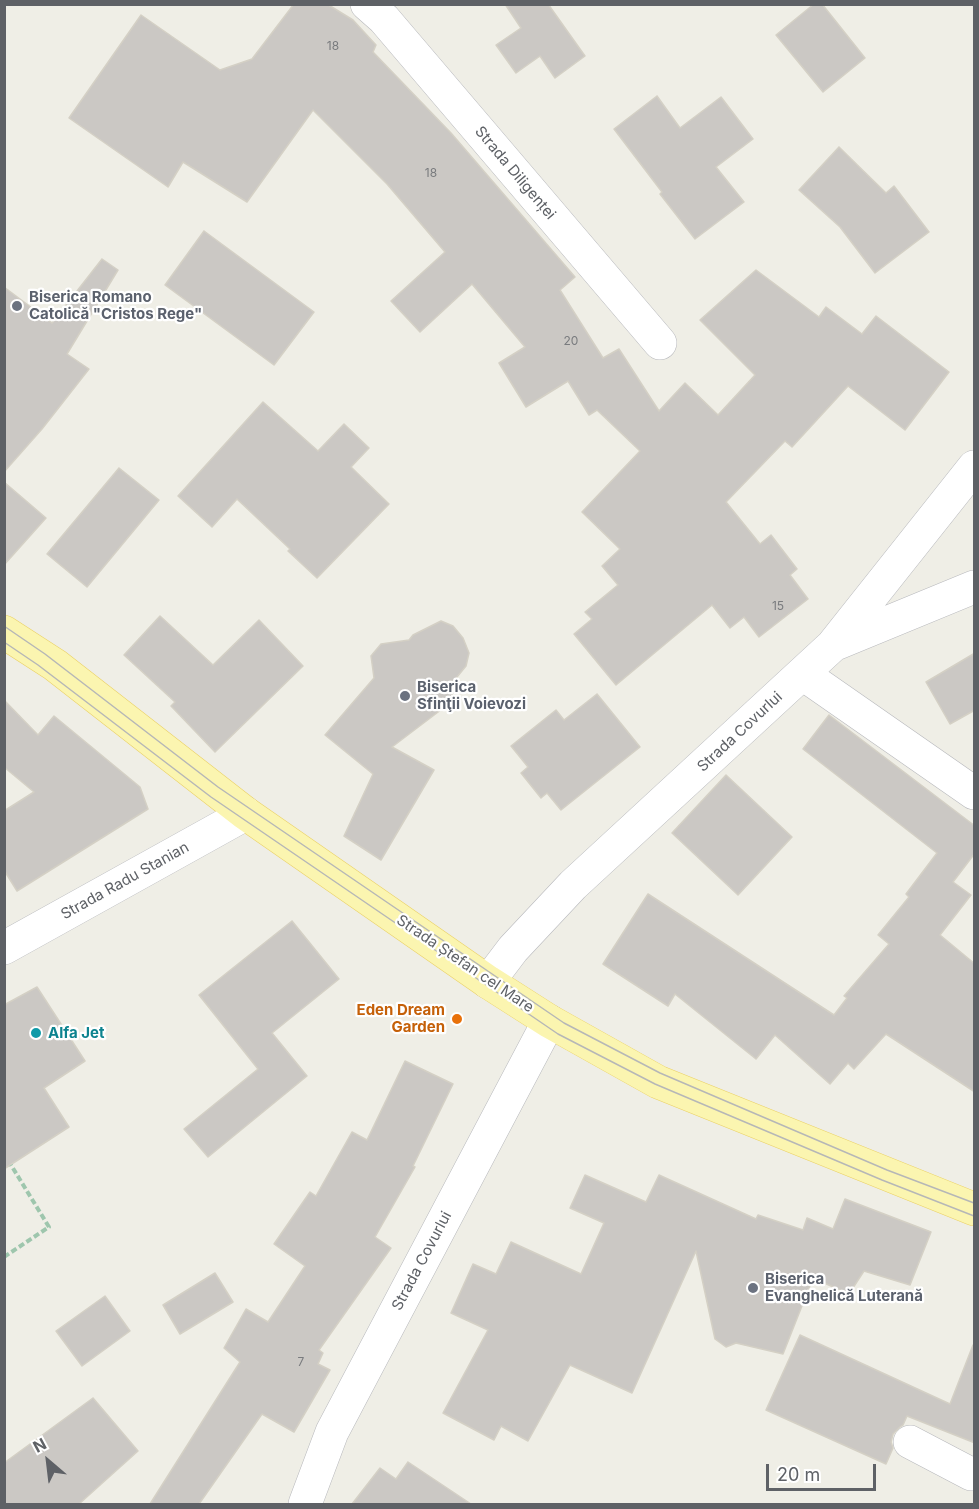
<!DOCTYPE html>
<meta charset="utf-8">
<style>
body{margin:0}
#map{position:relative;width:979px;height:1509px;overflow:hidden;background:#efeee6;font-family:Inter,sans-serif}
canvas{display:block}
.frame{position:absolute;inset:0;border:6px solid #5e6166;pointer-events:none}
.north{position:absolute;left:18px;top:1431px;width:60px;height:60px;-webkit-text-stroke:4px #fff;paint-order:stroke;rotate:332deg;font-size:16px;font-weight:700;line-height:24px;text-align:center;color:#5e6166}
.north::after{content:'';display:block;margin:auto;width:21px;height:27px;background:#5e6166;clip-path:polygon(50% 0,100% 100%,50% 72%,0 100%)}
.scale{position:absolute;left:766px;top:1464px;width:110px;height:27px;box-sizing:border-box;border:3px solid #5e6166;border-top:0;padding-left:8px;font-size:18px;line-height:21px;white-space:nowrap;color:#5e6166;-webkit-text-stroke:4px #fff;paint-order:stroke}
</style>
<div id="map">
<canvas width="979" height="1509"></canvas>
<div class="frame"></div>
<div class="north">N</div>
<div class="scale">20 m</div>
</div>
<script>
const ctx = document.querySelector('canvas').getContext('2d');
ctx.lineJoin = 'round';
function paint(path, color) { ctx.fillStyle = color; ctx.fill(path, 'evenodd'); }
const poly = rows => new Path2D(rows.map(r => 'M' + r).join(''));
function stroke(path, color, width, dash) { ctx.strokeStyle = color; ctx.lineWidth = width; ctx.lineCap = dash ? 'butt' : 'round'; ctx.setLineDash(dash || []); ctx.stroke(path); }
function write(font, color, halo, rows, align = 'center') {
  ctx.font = font + ' Inter,sans-serif'; ctx.lineWidth = 4.5; ctx.setLineDash([]); ctx.textBaseline = 'middle'; ctx.strokeStyle = halo; ctx.fillStyle = color; for (const [text, x, y, turn = 0] of rows) {
    ctx.save(); ctx.translate(x, y); ctx.rotate((+turn || 0) * Math.PI / 180); ctx.textAlign = isNaN(turn) ? turn : align; if (halo) ctx.strokeText(text, 0, 0); ctx.fillText(text, 0, 0); ctx.restore();
  }
}
const building = poly([
 [294,4,327,4,353,20,376,45,373,52,451,133,575,277,560,290,603,358,619,349,659,411,685,383,718,415,755,375,700,320,756,270,819,317,826,307,862,334,876,316,949,372,905,430,848,386,792,447,785,441,726,502,760,544,771,535,797,569,790,575,808,599,759,637,744,617,730,628,712,605,616,685,574,634,592,619,585,612,618,585,602,566,620,549,582,512,640,451,597,410,589,415,568,381,526,407,499,363,525,347,472,284,420,332,391,301,445,252,387,184,313,110,247,202,183,162,168,187,69,118,141,15,220,70,252,59,294,4],
 [505,4,548,4,585,56,555,78,540,56,516,73,496,45,521,28,505,4],
 [814,4,822,4,865,58,823,92,776,35,814,4],
 [657,96,680,128,721,97,753,139,716,167,744,202,695,239,660,194,662,192,614,129,657,96],
 [839,147,886,193,894,186,929,232,875,273,840,227,799,190,839,147],
 [204,231,314,312,274,365,165,285,204,231],
 [102,259,118,270,67,354,89,369,42,429,4,472,4,287,52,323,102,259],
 [263,402,318,451,344,424,369,448,351,467,389,504,317,578,288,551,290,549,237,499,212,527,178,496,263,402],
 [119,468,159,500,87,587,47,554,119,468],
 [4,482,46,518,4,565,4,482],
 [160,616,213,665,259,620,303,666,215,752,171,706,175,702,124,655,160,616],
 [441,621,453,626,463,638,469,653,466,666,457,677,450,703,392,747,434,770,381,860,344,836,373,774,325,735,374,678,371,656,381,644,409,640,413,635,441,621],
 [975,653,975,710,950,724,926,682,975,653],
 [597,694,640,747,561,810,547,793,541,798,521,773,528,767,511,746,556,710,564,720,597,694],
 [4,700,38,735,54,716,140,787,148,809,17,891,4,870,4,811,34,792,4,767,4,700],
 [829,715,975,826,975,853,953,882,971,895,940,935,975,964,975,1092,886,1034,854,1069,848,1063,830,1084,775,1035,756,1059,675,994,668,1006,603,964,648,894,834,1015,847,998,844,996,889,944,878,935,909,897,906,894,937,853,803,749,829,715],
 [726,775,792,837,738,895,672,833,726,775],
 [292,921,339,979,272,1033,307,1076,208,1157,184,1129,258,1069,199,995,292,921],
 [37,987,85,1061,44,1088,69,1127,4,1169,4,1005,37,987],
 [405,1061,453,1084,413,1166,415,1167,375,1237,391,1248,319,1350,323,1353,318,1364,330,1370,294,1432,262,1414,199,1504,150,1504,240,1362,224,1348,246,1309,268,1322,305,1266,274,1244,310,1192,316,1196,352,1132,367,1140,405,1061],
 [585,1175,646,1202,659,1175,756,1219,758,1215,803,1230,807,1218,833,1229,845,1199,931,1232,910,1285,864,1271,849,1294,813,1278,783,1354,736,1343,726,1347,715,1339,696,1251,632,1393,570,1365,528,1441,501,1426,494,1440,443,1413,488,1330,451,1313,473,1264,496,1274,511,1242,581,1274,604,1223,570,1208,585,1175],
 [215,1273,233,1302,180,1334,163,1305,215,1273],
 [105,1296,130,1331,82,1366,56,1331,105,1296],
 [800,1335,950,1404,973,1345,975,1346,975,1443,907,1416,903,1425,900,1427,893,1434,891,1442,893,1448,886,1464,766,1410,800,1335],
 [93,1398,138,1451,79,1504,4,1504,4,1463,93,1398],
 [408,1462,471,1504,352,1504,380,1468,396,1479,408,1462]
]);
paint(building, '#cbc8c4');
stroke(building, '#d4d0c5', 1.5);
const minor = poly([
 [367,4,384,19,660,343],
 [833,645,974,587],
 [803,674,974,793],
 [4,948,240,817,245,813],
 [488,982,513,949,573,885,832,646,974,467],
 [910,1442,971,1474,974,1474],
 [305,1504,332,1432,549,1021]
]);
const major = poly([
 [4,632,55,665,245,813,488,982,549,1021,658,1082,974,1209]
]);
stroke(minor, '#b7b8bc', 34);
stroke(major, '#ead065', 34);
stroke(poly([
 [4,1257,49,1227,11,1165]
]), '#9ec6ad', 4, [6, 3]);
stroke(minor, '#fff', 33);
stroke(major, '#fbf5b0', 33);
stroke(poly([
 [4,626,45,654,218,787,564,1023,660,1073,887,1170,974,1203],
 [4,642,38,665,211,797,558,1034,655,1084,882,1180,974,1216]
]), '#b6b7b7', 1.5);
for (const [x, y, r, color] of [
 [17,306,6,"#6b7280"],
 [405,696,6,"#6b7280"],
 [457,1019,6,"#e8710a"],
 [36,1033,6,"#0f9aa8"],
 [753,1288,6,"#6b7280"]
]) { const dot = new Path2D(); dot.arc(x, y, r, 0, 2 * Math.PI); ctx.fillStyle = color; ctx.fill(dot); stroke(dot, '#fff', 2); }
write('12px', '#797b7e', null, [
 ["18",333,46],
 ["18",431,173],
 ["20",571,341],
 ["15",778,606],
 ["7",301,1362]
]);
write('15px', '#5e6166', '#fff', [
 ["Strada Diligenței",515,173,50],
 ["Strada Covurlui",740,732,-43],
 ["Strada Radu Stanian",125,881,-29],
 ["Strada Ștefan cel Mare",465,964,34],
 ["Strada Covurlui",422,1261,-62]
]);
write('bold 15px', '#5b616d', '#fff', [
 ["Biserica Romano",29,297],
 ["Catolică \"Cristos Rege\"",29,314],
 ["Biserica",417,687],
 ["Sfinţii Voievozi",417,704],
 ["Biserica",765,1279],
 ["Evanghelică Luterană",765,1296]
], 'left');
write('bold 15px', '#c56008', '#fff', [
 ["Eden Dream",445,1010],
 ["Garden",445,1027]
], 'right');
write('bold 15px', '#0d838f', '#fff', [
 ["Alfa Jet",48,1033]
], 'left');
</script>
